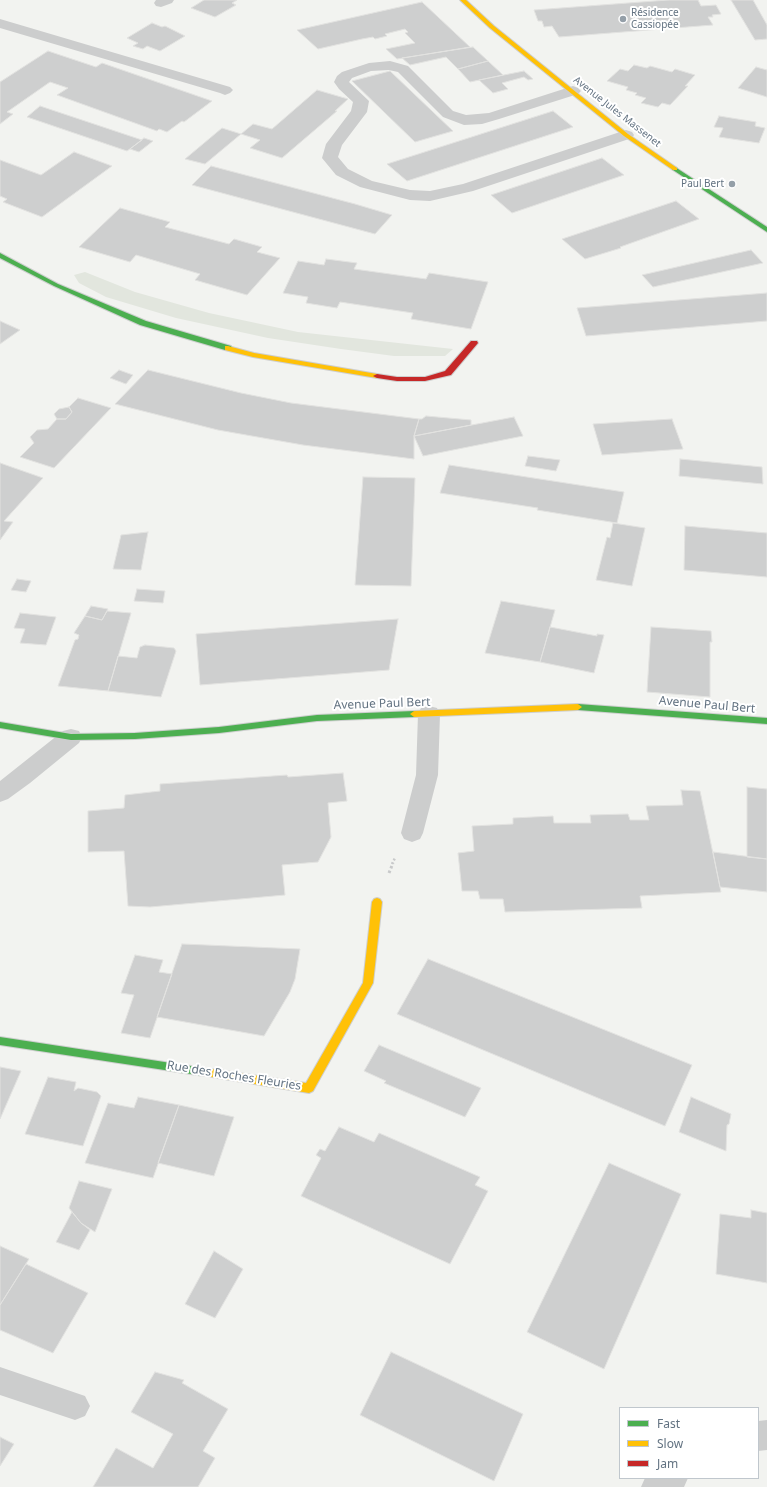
<!DOCTYPE html>
<meta charset="utf-8">
<style>
body{margin:0}
#map{position:relative;width:767px;height:1487px;overflow:hidden;background:#f2f3f0;font-family:"Noto Sans",sans-serif}
canvas{display:block}
.legend{position:absolute;left:619px;top:1407px;width:140px;height:72px;box-sizing:border-box;background:#fff;border:1px solid #c0c7cd;margin:0;padding:5px 7px;list-style:none;font-size:12px;color:#627281}
.legend li{display:flex;align-items:center;gap:8px;height:20px}
.legend b{width:20px;border:1px solid #c0c7cd}
</style>
<div id="map">
<canvas width="767" height="1487"></canvas>
<ul class="legend">
<li><b style="height:5px;background:#4caf50"></b>Fast</li>
<li><b style="height:5px;background:#ffc107"></b>Slow</li>
<li><b style="height:5px;background:#c62828"></b>Jam</li>
</ul>
</div>
<script>
const ctx = document.querySelector('canvas').getContext('2d');
ctx.lineJoin = 'round';
function paint(path, color) { ctx.fillStyle = color; ctx.fill(path, 'evenodd'); }
const poly = rows => new Path2D(rows.map(r => 'M' + r).join(''));
function stroke(path, color, width, dash) { ctx.strokeStyle = color; ctx.lineWidth = width; ctx.lineCap = dash ? 'butt' : 'round'; ctx.setLineDash(dash || []); ctx.stroke(path); }
function write(font, color, halo, rows, align = 'center') {
  ctx.font = font + ' "Noto Sans",sans-serif'; ctx.lineWidth = 4; ctx.setLineDash([]); ctx.textBaseline = 'middle'; ctx.strokeStyle = halo; ctx.fillStyle = color; for (const [text, x, y, turn = 0] of rows) {
    ctx.save(); ctx.translate(x, y); ctx.rotate((+turn || 0) * Math.PI / 180); ctx.textAlign = isNaN(turn) ? turn : align; if (halo) ctx.strokeText(text, 0, 0); ctx.fillText(text, 0, 0); ctx.restore();
  }
}
paint(poly([
 [85,272,135,292,209,313,298,332,453,349,445,356,394,356,341,349,268,338,176,318,106,297,79,283,74,275]
]), '#e2e6de');
const building = poly([
 [204,0,237,0,232,3,236,5,215,17,191,8,204,0],
 [668,0,698,0,701,6,716,5,721,14,712,15,713,17,708,17,713,25,559,37,552,26,544,27,542,21,538,21,534,10,668,0],
 [731,0,753,0,767,25,767,39,755,40,731,0],
 [422,2,470,47,397,59,386,49,415,43,405,33,408,32,405,29,385,34,387,36,375,39,373,37,362,39,318,49,297,30,422,2],
 [152,23,162,27,165,26,185,36,160,51,147,46,143,49,133,46,138,43,127,38,152,23],
 [473,47,488,61,458,69,446,57,410,65,402,58,473,47],
 [48,51,96,67,102,63,212,101,184,122,182,121,167,132,159,129,157,131,57,95,68,88,50,82,7,112,13,114,0,124,0,82,48,51],
 [488,61,503,75,470,82,458,69,488,61],
 [634,65,647,68,650,66,672,72,675,69,695,75,685,86,688,86,670,105,662,103,658,107,641,103,646,98,635,95,637,93,626,90,628,87,607,81,620,69,628,71,634,65],
 [756,67,767,70,767,97,738,88,756,67],
 [390,71,453,131,415,142,352,81,390,71],
 [524,71,533,79,528,80,524,77,502,83,508,89,493,93,479,80,524,71],
 [317,90,348,99,335,111,337,111,282,158,250,148,260,140,241,134,205,164,185,159,222,128,241,134,253,124,272,129,317,90],
 [40,106,142,140,127,151,27,117,40,106],
 [553,111,573,127,407,181,387,164,553,111],
 [719,116,756,122,755,126,765,128,759,143,719,137,723,128,714,127,719,116],
 [144,138,153,141,139,152,130,149,144,138],
 [74,152,112,166,42,217,3,202,7,199,0,196,0,160,41,175,74,152],
 [602,158,624,175,512,213,491,195,602,158],
 [211,166,355,204,392,215,375,234,192,185,211,166],
 [676,201,699,219,620,247,621,248,585,259,562,239,676,201],
 [120,208,170,222,165,227,229,244,234,239,262,247,257,252,280,258,247,295,195,280,200,274,136,255,130,262,79,247,120,208],
 [751,250,763,263,653,287,642,275,751,250],
 [326,259,357,263,354,269,426,279,429,273,488,282,471,329,411,319,413,313,340,302,337,308,306,303,308,297,283,293,298,261,324,265,326,259],
 [767,293,767,321,586,336,577,308,767,293],
 [0,321,20,330,0,344,0,321],
 [119,370,133,375,126,384,110,378,119,370],
 [148,370,241,393,291,403,419,419,414,436,414,459,303,445,218,430,115,404,148,370],
 [78,398,111,408,54,468,20,457,34,443,30,437,37,430,48,429,57,419,66,419,72,412,69,407,78,398],
 [69,407,72,412,66,419,57,419,54,414,59,409,69,407],
 [426,416,471,420,471,425,414,436,419,419,422,419,426,416],
 [514,417,523,436,423,456,414,436,514,417],
 [672,419,683,449,602,455,593,424,672,419],
 [528,456,560,460,556,471,525,466,528,456],
 [680,459,762,467,763,484,679,476,680,459],
 [0,463,43,478,4,521,13,522,0,540,0,463],
 [449,465,624,492,617,523,537,510,538,508,440,493,449,465],
 [363,477,415,478,411,586,355,585,363,477],
 [613,523,645,528,632,586,596,580,607,537,610,538,613,523],
 [685,526,767,533,767,577,684,570,685,526],
 [148,532,141,570,113,569,121,535,148,532],
 [17,579,31,581,26,592,11,590,17,579],
 [137,589,165,591,163,603,134,601,137,589],
 [501,601,555,610,540,662,485,653,501,601],
 [91,606,108,609,102,620,85,616,91,606],
 [107,611,131,613,108,691,58,686,75,640,78,639,79,635,74,633,85,616,102,620,107,611],
 [20,613,56,617,46,645,20,643,25,629,14,628,20,613],
 [398,619,389,670,200,685,196,634,398,619],
 [550,627,597,636,597,634,604,635,594,673,540,662,550,627],
 [651,627,711,631,712,642,710,642,710,697,647,692,651,627],
 [145,645,174,648,176,651,161,697,108,691,118,656,137,658,140,647,145,645],
 [343,773,347,801,328,803,331,837,318,862,282,865,285,895,150,907,128,906,124,851,88,852,88,811,124,808,125,795,160,791,160,784,287,775,288,777,343,773],
 [747,787,767,789,767,859,747,857,747,787],
 [681,790,700,791,721,892,640,896,642,908,505,912,503,899,480,899,478,891,462,891,458,853,474,851,472,826,513,824,513,818,553,816,554,823,591,823,590,815,628,814,630,820,649,820,646,806,683,805,681,790],
 [713,852,767,859,767,892,720,887,713,852],
 [182,944,300,949,295,979,290,992,264,1036,157,1017,182,944],
 [135,955,163,960,159,972,172,974,150,1038,121,1033,134,995,121,993,135,955],
 [428,959,692,1065,665,1126,397,1014,428,959],
 [379,1045,481,1088,465,1117,384,1083,386,1081,364,1071,379,1045],
 [0,1067,21,1071,0,1119,0,1067],
 [48,1077,76,1082,74,1091,78,1088,97,1092,101,1096,83,1146,25,1134,48,1077],
 [138,1097,179,1105,153,1178,85,1163,108,1103,134,1108,138,1097],
 [691,1097,731,1114,729,1124,727,1125,726,1151,679,1132,691,1097],
 [179,1105,234,1117,214,1176,158,1163,179,1105],
 [339,1127,374,1142,379,1133,480,1177,475,1185,488,1191,450,1264,301,1196,321,1158,316,1155,320,1149,325,1151,339,1127],
 [609,1163,681,1194,604,1369,527,1332,609,1163],
 [79,1181,112,1189,95,1232,81,1223,69,1208,79,1181],
 [751,1210,767,1213,767,1283,716,1274,720,1214,751,1218,751,1210],
 [72,1212,81,1223,90,1230,79,1250,56,1242,72,1212],
 [0,1246,29,1259,0,1305,0,1246],
 [214,1251,243,1269,215,1318,185,1304,214,1251],
 [26,1264,88,1293,53,1353,0,1330,0,1305,26,1264],
 [391,1352,523,1414,494,1481,360,1415,391,1352],
 [155,1372,184,1380,182,1383,228,1409,203,1451,215,1458,198,1487,93,1487,116,1448,153,1468,173,1434,131,1412,155,1372],
 [0,1437,14,1444,0,1466,0,1437]
]);
paint(building, '#cecfcf');
stroke(building, '#e2e2e0', 1);
const fast = poly([
 [675,167,767,227,767,232,673,170,672,169,675,167],
 [0,253,58,284,146,321,231,346,232,348,228,350,225,350,140,325,54,286,0,258,0,253],
 [578,704,767,718,767,724,578,710,574,707,578,704],
 [414,711,418,714,414,717,317,721,219,733,135,739,71,740,0,728,0,722,71,734,135,733,219,727,317,715,414,711],
 [0,1037,204,1068,208,1069,209,1072,208,1075,204,1076,0,1045,0,1037]
]);
const slow = poly([
 [460,0,466,0,494,26,628,134,677,168,677,170,673,170,624,136,490,28,460,0],
 [225,346,228,346,254,353,377,374,381,376,377,378,253,357,225,350,225,346],
 [578,704,582,707,578,710,414,717,410,714,414,711,578,704],
 [377,898,380,899,382,902,373,983,313,1091,309,1093,200,1075,199,1072,200,1069,204,1068,306,1083,363,983,372,902,374,899,377,898]
]);
const jam = poly([
 [471,341,477,341,478,343,451,375,425,381,397,381,377,378,373,376,377,374,397,377,425,377,445,371,471,341]
]);
stroke(fast, '#cecfcf', 2);
stroke(slow, '#cecfcf', 2);
stroke(jam, '#cecfcf', 2);
stroke(poly([
 [392,864,395,858]
]), '#c8c9ca', 2.5, [2, 2]);
stroke(poly([
 [389,873,393,863]
]), '#c8c9ca', 3, [2.5, 2.5]);
paint(poly([
 [0,19,230,87,233,90,230,93,225,95,220,93,0,28,0,19],
 [390,61,408,66,453,111,466,115,489,113,573,86,578,88,581,91,578,94,499,119,482,124,464,125,443,117,398,72,389,70,371,71,352,78,349,82,369,101,367,112,342,145,338,157,348,169,372,181,410,190,430,191,463,184,620,132,626,130,632,132,634,135,632,138,473,191,430,201,410,200,360,187,336,175,322,158,326,144,351,111,353,102,339,89,334,82,337,76,342,72,369,63,390,61]
]), '#cccdcd');
paint(poly([
 [156,0,174,0,172,3,161,7,156,6,154,3,156,0],
 [429,706,437,708,440,714,438,775,423,833,420,839,412,842,404,839,401,833,416,775,418,714,421,708,429,706],
 [71,729,79,731,82,737,79,743,30,783,8,799,0,802,0,781,63,731,71,729],
 [0,1367,85,1396,90,1406,85,1416,75,1420,0,1395,0,1367],
 [767,1420,767,1450,758,1451,758,1421,767,1420],
 [645,1478,688,1478,684,1487,641,1487,645,1478]
]), '#cccdcd');
paint(fast, '#4caf50');
paint(slow, '#ffc107');
paint(jam, '#c62828');
for (const [x, y, r, color] of [
 [623,19,4,"#949fa8"],
 [732,184,4,"#949fa8"]
]) { const dot = new Path2D(); dot.arc(x, y, r, 0, 2 * Math.PI); ctx.fillStyle = color; ctx.fill(dot); stroke(dot, '#fff', 1.5); }
write('10px', '#627281', '#fff', [
 ["Résidence",631,13],
 ["Cassiopée",631,25],
 ["Paul Bert",724,184,"right"]
], 'left');
write('10px', '#627281', '#fff', [
 ["Avenue Jules Massenet",617,112,38]
]);
write('12px', '#627281', '#fff', [
 ["Avenue Paul Bert",382,704,-2],
 ["Avenue Paul Bert",707,705,5],
 ["Rue des Roches Fleuries",234,1076,9]
]);
</script>
